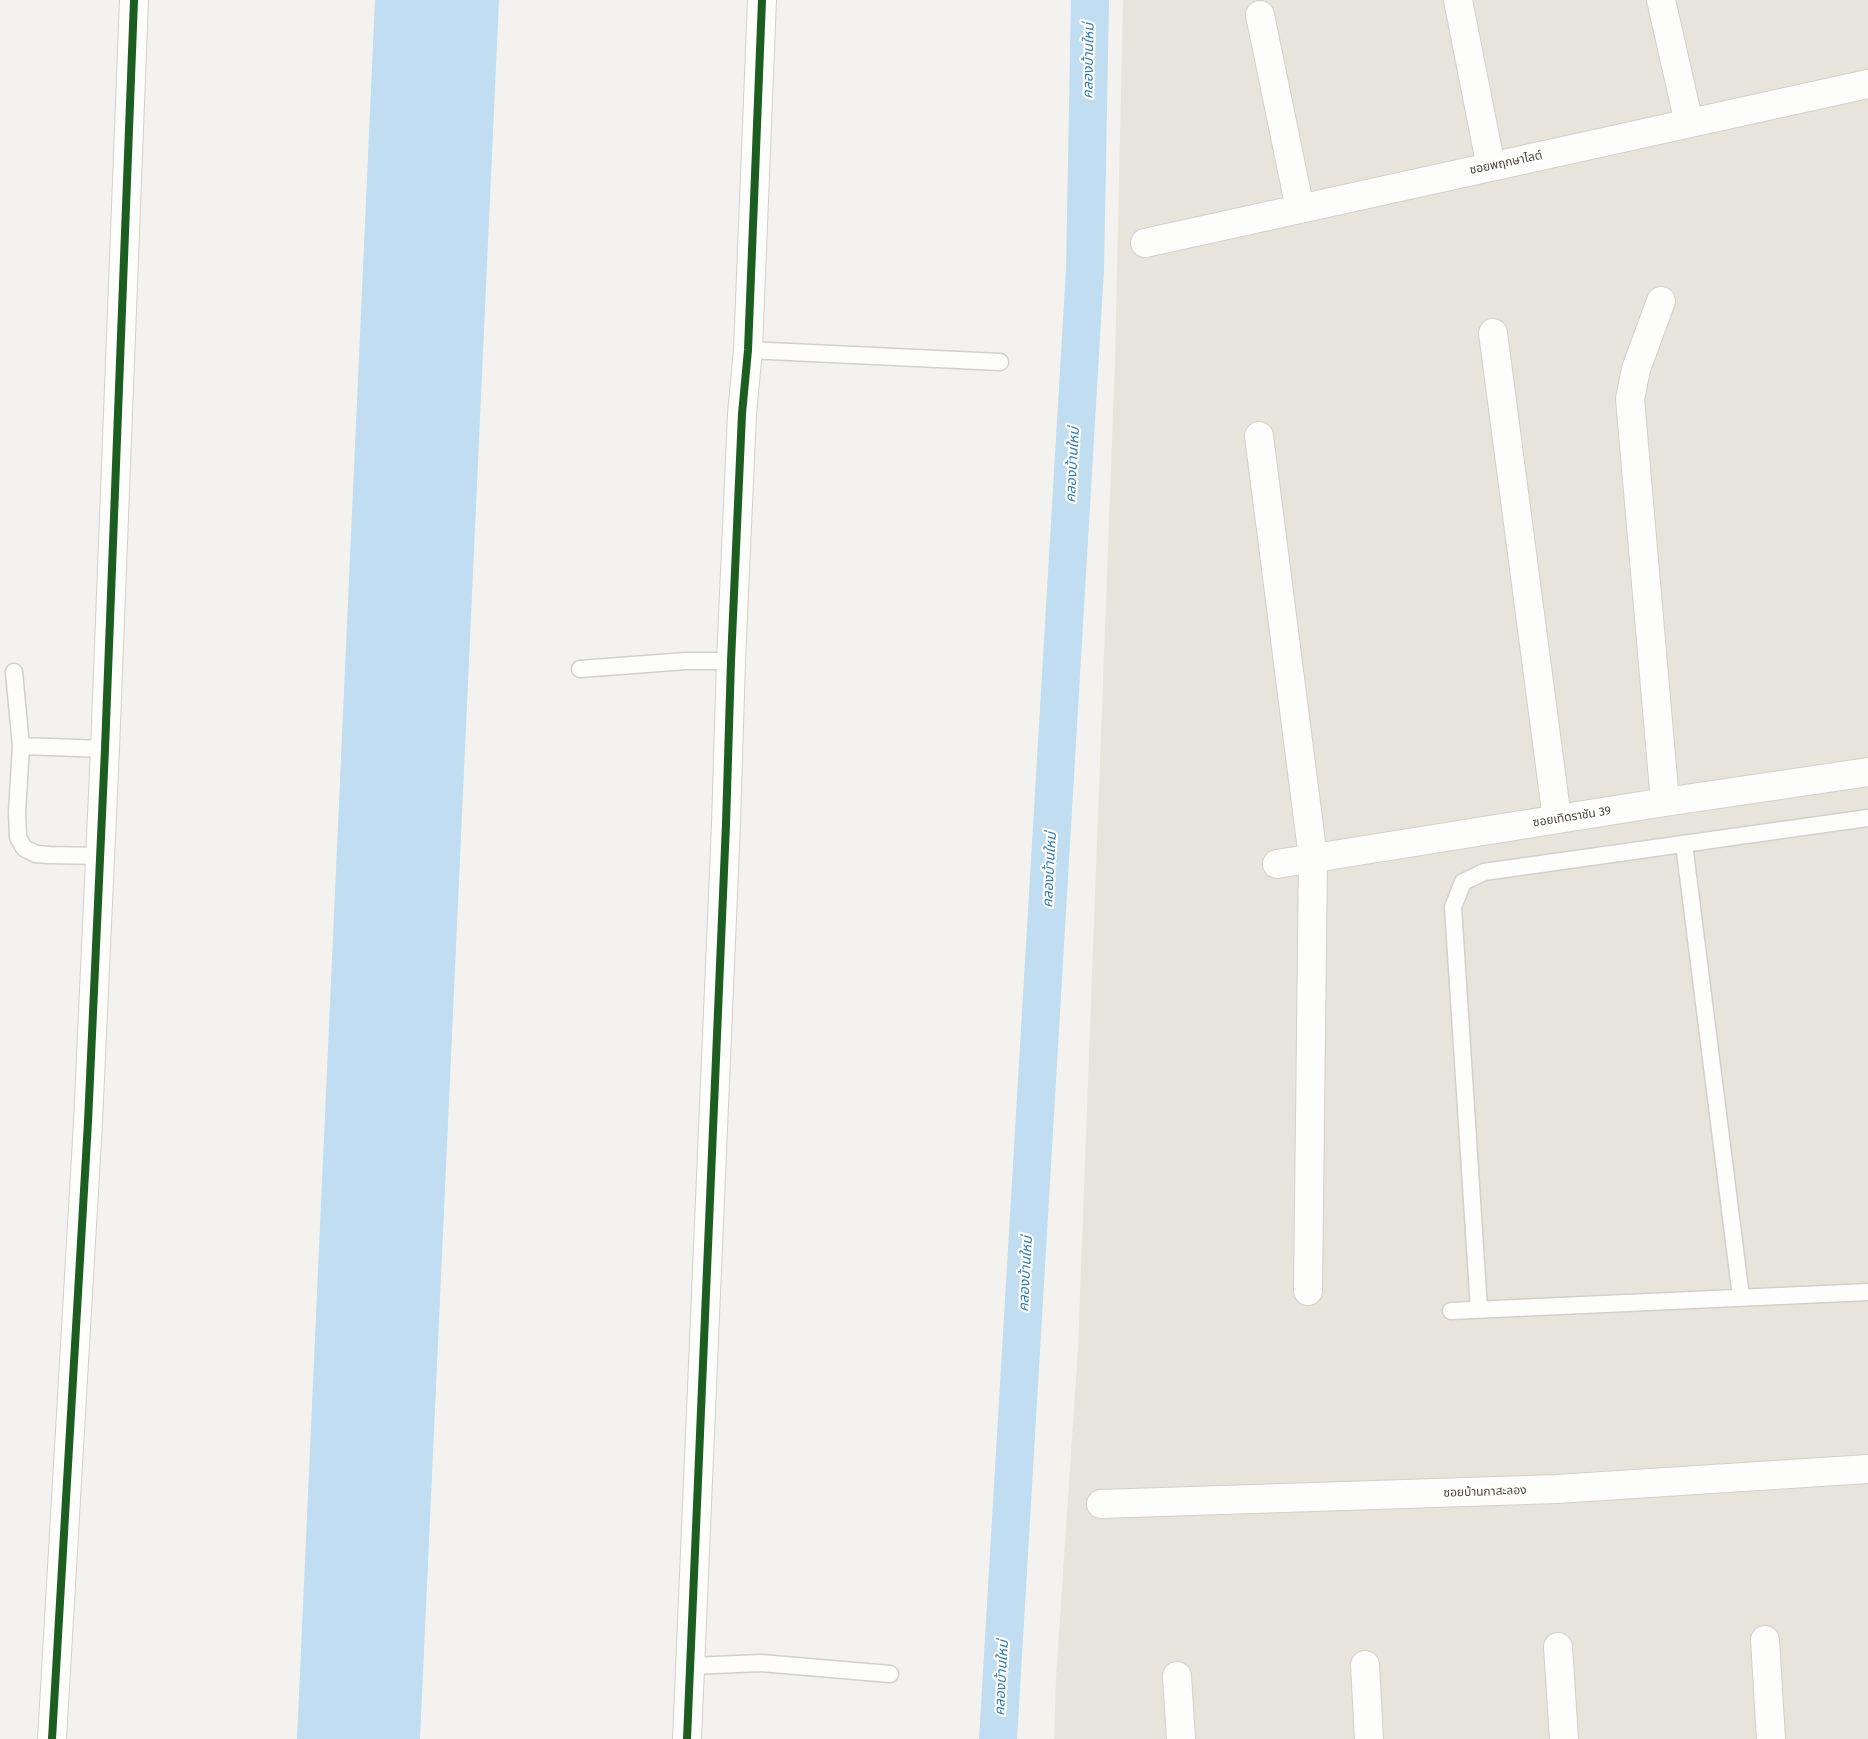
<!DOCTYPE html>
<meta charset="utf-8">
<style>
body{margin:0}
canvas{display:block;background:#f4f2ee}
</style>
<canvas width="1868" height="1739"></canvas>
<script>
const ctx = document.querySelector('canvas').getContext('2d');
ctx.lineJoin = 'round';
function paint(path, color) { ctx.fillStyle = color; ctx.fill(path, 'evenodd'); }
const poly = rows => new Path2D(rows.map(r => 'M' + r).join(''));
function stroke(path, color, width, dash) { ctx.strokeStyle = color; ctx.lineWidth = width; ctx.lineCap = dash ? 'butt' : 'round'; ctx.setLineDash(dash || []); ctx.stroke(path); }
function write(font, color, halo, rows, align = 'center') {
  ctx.font = font + ' "Fira Sans","Noto Sans Thai",sans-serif'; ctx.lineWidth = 4.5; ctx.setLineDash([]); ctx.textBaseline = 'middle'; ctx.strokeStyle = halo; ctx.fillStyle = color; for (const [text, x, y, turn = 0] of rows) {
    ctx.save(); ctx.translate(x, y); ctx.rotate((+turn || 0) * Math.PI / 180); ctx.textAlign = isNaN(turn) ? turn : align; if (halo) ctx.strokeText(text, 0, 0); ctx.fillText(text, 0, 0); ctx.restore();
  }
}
paint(poly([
 [1123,0,1868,0,1868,1739,1054,1739,1056,1678,1078,1348,1115,361]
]), '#e7e4dc');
paint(poly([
 [375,0,499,0,420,1739,297,1739]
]), '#c0ddf1');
stroke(poly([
 [998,1739,1085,269,1090,0]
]), '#c0ddf1', 38);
const lane = poly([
 [748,350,1000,362],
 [580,669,686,661,731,661],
 [14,672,21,746,17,812,18,837,24,848,36,854,49,855,100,856],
 [21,746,105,749],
 [1684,844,1741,1297],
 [1479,1309,1453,907,1463,882,1484,872,1868,818],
 [1451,1311,1868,1292],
 [691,1666,761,1663,890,1674]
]);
const street = poly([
 [1458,0,1491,167],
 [1661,0,1689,123],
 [1260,15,1300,209],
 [1145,243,1868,84],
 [1661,301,1636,369,1630,399,1665,802],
 [1493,333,1557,819],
 [1259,436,1313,858,1308,1291],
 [1277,864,1665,802,1868,772],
 [1101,1504,1557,1489,1868,1469],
 [1765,1640,1771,1739],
 [1558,1647,1564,1739],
 [1365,1665,1369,1739],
 [1177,1676,1181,1739],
 [52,1739,88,1122,105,749,134,0],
 [687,1739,726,824,731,661,742,414,748,350,762,0]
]);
stroke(lane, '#d2d0cb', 19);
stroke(street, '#d2d0cb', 30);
stroke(lane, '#fdfdfc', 16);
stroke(street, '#fdfdfc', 28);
stroke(poly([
 [52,1739,88,1122,105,749,134,0],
 [687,1739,726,824,731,661,742,414,748,350,762,0]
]), '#1b5e20', 8);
write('12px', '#4b4439', '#fff', [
 ["ซอยพฤกษาไลต์",1506,163,-12],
 ["ซอยเทิดราชัน 39",1572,817,-9],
 ["ซอยบ้านกาสะลอง",1485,1492,-2]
]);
write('italic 14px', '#2e7ab2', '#fff', [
 ["คลองบ้านใหม่",1089,61,-89],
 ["คลองบ้านใหม่",1073,465,-87],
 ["คลองบ้านใหม่",1050,870,-87],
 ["คลองบ้านใหม่",1026,1274,-87],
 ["คลองบ้านใหม่",1002,1678,-87]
]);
</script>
